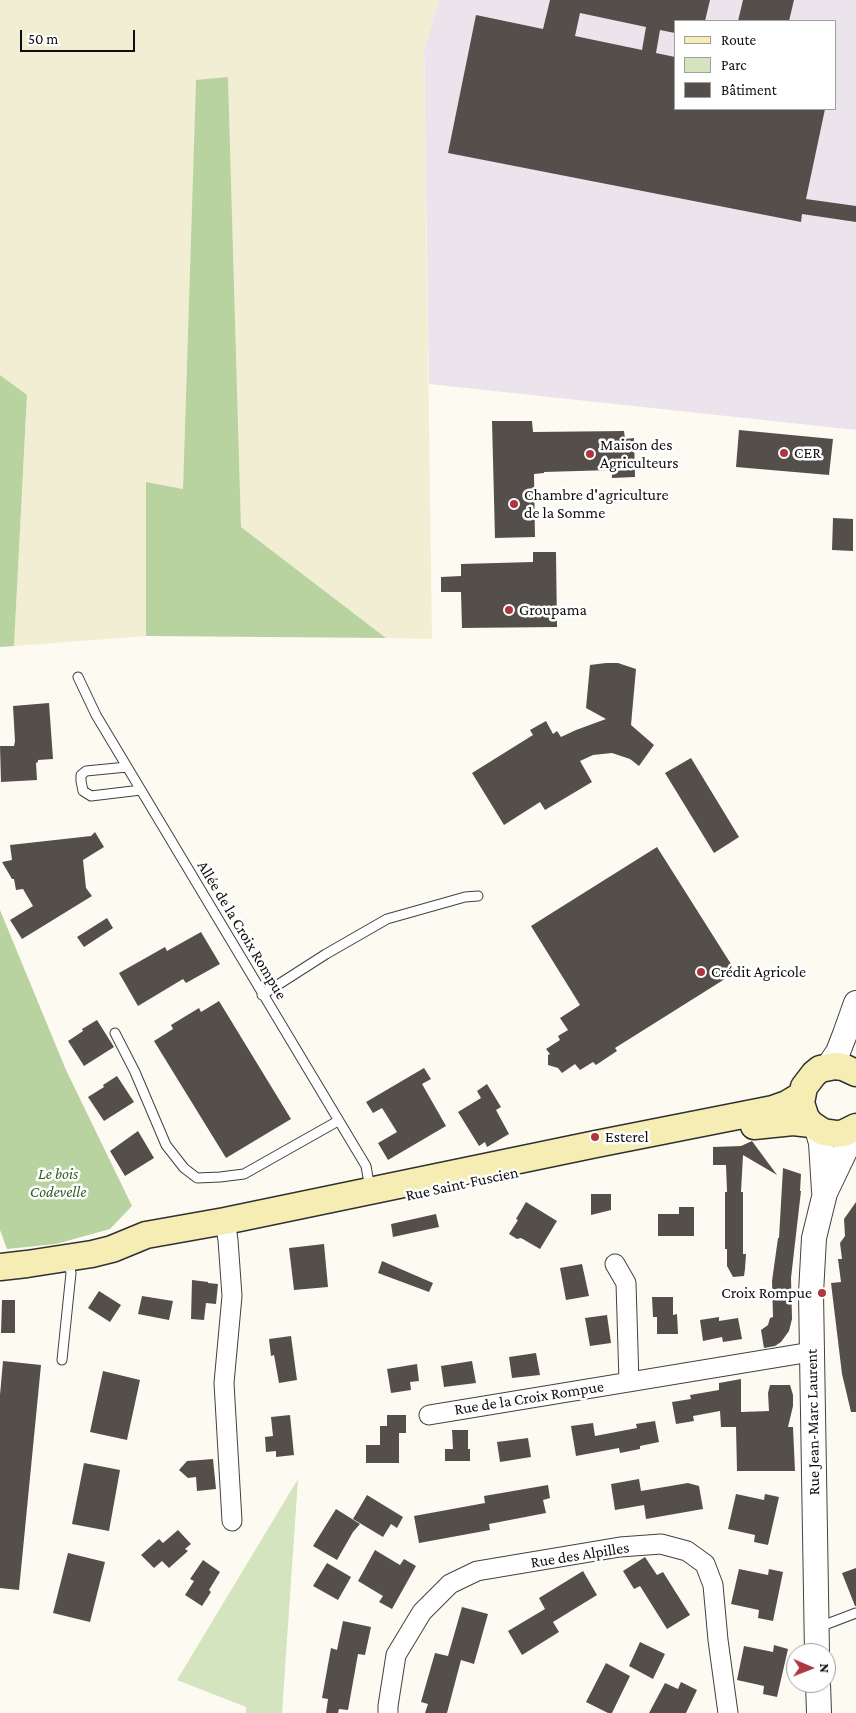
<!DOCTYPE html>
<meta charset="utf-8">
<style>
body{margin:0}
#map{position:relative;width:856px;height:1713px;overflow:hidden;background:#fdfbf1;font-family:"Crimson Pro",serif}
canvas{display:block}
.legend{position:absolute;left:674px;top:20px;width:162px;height:90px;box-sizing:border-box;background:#fff;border:1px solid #9f9f9f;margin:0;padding:6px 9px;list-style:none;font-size:15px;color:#0e0e0e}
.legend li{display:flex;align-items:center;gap:10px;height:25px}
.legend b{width:25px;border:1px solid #9f9f9f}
.north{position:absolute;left:786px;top:1643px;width:50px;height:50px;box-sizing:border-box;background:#fff;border:1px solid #9f9f9f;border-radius:50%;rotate:91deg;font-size:14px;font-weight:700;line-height:20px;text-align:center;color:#0e0e0e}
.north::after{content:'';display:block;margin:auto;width:18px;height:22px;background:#ad373f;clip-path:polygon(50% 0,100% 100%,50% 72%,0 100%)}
.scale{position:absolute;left:20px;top:30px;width:115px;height:22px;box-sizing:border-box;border:2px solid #0e0e0e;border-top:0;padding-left:6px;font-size:15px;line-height:18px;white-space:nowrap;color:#0e0e0e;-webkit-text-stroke:4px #fff;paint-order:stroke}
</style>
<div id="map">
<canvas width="856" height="1713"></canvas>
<ul class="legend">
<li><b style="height:6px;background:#f5edb4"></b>Route</li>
<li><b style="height:14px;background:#d3e4be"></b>Parc</li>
<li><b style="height:14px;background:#554f4c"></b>Bâtiment</li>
</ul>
<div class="north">N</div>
<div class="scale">50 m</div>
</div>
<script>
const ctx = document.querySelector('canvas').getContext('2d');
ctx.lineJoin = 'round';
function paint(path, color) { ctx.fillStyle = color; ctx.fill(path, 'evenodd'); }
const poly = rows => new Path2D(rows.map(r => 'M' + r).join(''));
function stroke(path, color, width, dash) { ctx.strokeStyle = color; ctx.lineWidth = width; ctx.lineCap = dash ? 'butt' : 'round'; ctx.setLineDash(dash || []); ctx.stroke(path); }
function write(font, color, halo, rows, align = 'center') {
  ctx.font = font + ' "Crimson Pro",serif'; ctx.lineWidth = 5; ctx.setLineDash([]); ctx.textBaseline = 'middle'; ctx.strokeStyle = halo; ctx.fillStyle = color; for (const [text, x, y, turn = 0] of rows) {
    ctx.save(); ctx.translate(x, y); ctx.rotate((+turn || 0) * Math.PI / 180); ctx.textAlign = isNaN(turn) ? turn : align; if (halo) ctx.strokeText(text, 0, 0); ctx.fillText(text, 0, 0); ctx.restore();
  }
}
paint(poly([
 [439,0,856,0,856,430,429,384,424,50],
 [675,21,835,21,835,109,675,109]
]), '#ebe4ec');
paint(poly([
 [0,0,439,0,424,50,432,639,386,638,241,527,228,78,196,81,183,489,146,483,146,636,14,646,27,396,0,375]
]), '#f1eed4');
paint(poly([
 [298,1479,282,1713,246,1713,246,1707,177,1680]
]), '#d3e4be');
paint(poly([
 [228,77,241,527,386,638,146,636,146,482,183,489,196,80],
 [0,375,27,395,14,646,0,647],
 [0,910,66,1070,132,1206,110,1229,56,1244,7,1249,0,1230]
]), '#b8d39f');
paint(poly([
 [550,0,710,0,705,21,675,21,675,33,660,30,656,53,675,57,675,109,825,109,806,199,856,206,856,222,802,214,801,222,448,153,476,15,543,29],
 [580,13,646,27,642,50,575,36],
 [743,0,794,0,789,21,738,21],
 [492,421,532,421,533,432,624,431,625,439,634,438,635,477,612,478,612,470,544,472,544,473,534,474,535,537,495,538],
 [739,430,833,439,829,475,736,467],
 [833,518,853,519,853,551,832,550],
 [533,552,556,552,557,627,462,628,461,592,441,592,441,577,461,576,461,564,533,562],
 [606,663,618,663,636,669,631,725,654,745,639,766,630,759,612,753,593,755,580,761,592,782,545,810,540,802,504,825,472,773,533,735,530,730,546,721,553,734,557,731,561,737,576,730,606,719,586,708,590,665],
 [49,703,53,759,38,760,38,762,36,763,37,780,1,782,0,746,14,746,15,741,13,706],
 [691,758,739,837,714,853,665,773],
 [95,832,104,847,83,860,86,888,92,896,22,939,10,920,33,906,23,889,16,890,14,879,12,879,2,862,12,860,10,845,91,836],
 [657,847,736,972,615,1048,617,1051,596,1065,593,1062,580,1070,575,1064,562,1073,558,1068,548,1065,548,1055,550,1054,546,1049,560,1040,558,1036,568,1030,560,1018,580,1005,531,926],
 [107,918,113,928,84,947,77,937],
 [201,932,220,964,186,983,183,979,138,1006,119,973,165,947,167,951],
 [219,1001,291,1119,226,1158,154,1041,173,1029,171,1025,199,1008,201,1012],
 [97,1020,114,1047,84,1066,68,1041,83,1031,82,1029],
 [424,1068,431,1079,422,1084,446,1126,388,1160,378,1143,397,1132,382,1108,373,1113,366,1102],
 [117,1076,134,1102,104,1121,88,1097,104,1087,103,1085],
 [487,1084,501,1107,496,1110,509,1134,487,1147,485,1142,479,1146,458,1112,481,1098,477,1091],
 [138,1131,154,1158,125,1176,110,1151],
 [752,1141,777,1175,743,1155,741,1192,743,1192,743,1254,746,1254,745,1269,744,1276,733,1277,727,1266,727,1249,725,1249,725,1192,727,1192,726,1165,713,1165,713,1147,741,1146],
 [783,1168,801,1174,800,1191,801,1191,791,1278,792,1319,789,1331,781,1342,775,1346,764,1348,761,1330,768,1325,770,1318,773,1317,772,1281,778,1238,779,1238],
 [591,1194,611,1194,611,1210,591,1215],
 [526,1202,557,1221,540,1249,521,1238,517,1239,509,1234,518,1220,516,1219],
 [856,1202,856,1412,851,1412,842,1374,831,1283,841,1282,838,1259,842,1259,840,1243,845,1236,844,1219],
 [679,1207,694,1207,694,1236,658,1236,658,1214,679,1214],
 [436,1214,439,1227,393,1237,391,1224],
 [324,1244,328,1287,294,1290,289,1248],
 [382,1261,433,1283,429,1292,378,1273],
 [582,1264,589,1296,566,1300,560,1268],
 [192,1280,208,1282,208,1283,218,1284,216,1304,206,1303,204,1320,191,1319],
 [99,1291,121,1305,110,1322,88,1308],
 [142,1296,173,1301,169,1320,138,1314],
 [652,1297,673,1297,673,1315,677,1314,678,1334,657,1334,657,1317,653,1317],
 [2,1300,15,1300,15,1333,1,1333],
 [607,1315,611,1343,590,1346,585,1318],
 [719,1317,719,1321,738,1318,742,1339,723,1342,722,1337,703,1341,700,1320],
 [291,1336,297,1380,279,1383,274,1355,271,1356,269,1339],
 [536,1353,540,1375,512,1378,509,1357],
 [3,1361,41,1365,19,1590,0,1588,0,1395],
 [472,1361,476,1383,444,1387,441,1366],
 [417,1364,419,1381,410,1382,411,1390,391,1393,387,1369],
 [103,1371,140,1380,127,1440,90,1432],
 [741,1379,741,1412,769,1411,768,1393,770,1385,790,1385,793,1395,793,1406,788,1427,793,1427,795,1471,737,1471,736,1427,721,1427,720,1411,693,1416,694,1421,676,1424,672,1402,691,1399,690,1395,719,1390,719,1383],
 [290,1415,294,1455,276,1457,276,1451,266,1452,265,1437,273,1436,271,1417],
 [387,1415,406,1415,406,1433,399,1433,399,1463,366,1463,366,1445,380,1445,380,1426,387,1426],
 [655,1421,659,1442,640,1446,640,1449,620,1453,619,1448,576,1456,571,1426,593,1423,595,1436,637,1428,636,1424],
 [452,1430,468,1430,468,1449,470,1449,470,1461,445,1461,445,1449,453,1449],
 [528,1438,531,1457,500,1462,497,1442],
 [213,1459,216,1489,197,1491,196,1477,188,1478,179,1470,187,1461],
 [84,1463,120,1470,109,1531,72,1524],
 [639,1479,641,1491,688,1483,699,1486,703,1509,646,1519,644,1505,615,1510,611,1484],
 [548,1485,550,1498,543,1500,546,1513,489,1524,490,1530,419,1543,414,1516,485,1503,484,1496],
 [736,1494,764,1500,765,1494,779,1497,768,1545,754,1542,755,1535,728,1529],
 [367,1495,403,1517,397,1528,391,1524,383,1537,353,1519],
 [336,1509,360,1524,353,1532,337,1560,313,1546],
 [178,1530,191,1544,185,1549,188,1551,169,1568,162,1561,154,1568,141,1555,159,1539,163,1543],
 [375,1550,400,1565,404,1559,416,1566,392,1609,379,1602,383,1596,358,1581],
 [68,1553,105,1562,90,1622,53,1613],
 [645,1557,657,1575,663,1572,690,1615,667,1629,640,1586,634,1589,623,1571],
 [203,1560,220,1572,209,1590,211,1592,202,1606,185,1595,194,1581,190,1579],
 [327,1563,351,1577,338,1600,313,1586],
 [856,1568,856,1606,855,1606,842,1573],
 [739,1569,768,1575,769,1569,783,1572,773,1621,758,1618,759,1610,731,1604],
 [583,1571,597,1595,553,1622,559,1632,522,1655,508,1631,545,1609,539,1598],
 [462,1607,488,1614,474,1664,461,1660,447,1713,425,1713,428,1704,421,1702,435,1653,448,1656],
 [343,1621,371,1627,365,1655,358,1654,348,1710,339,1709,338,1713,326,1713,328,1699,322,1698,331,1648,337,1650],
 [640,1642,665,1654,653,1679,629,1666],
 [774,1645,788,1649,777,1697,763,1694,764,1686,737,1680,744,1646,773,1652],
 [606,1663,630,1676,612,1713,608,1713,586,1702],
 [681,1682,697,1690,686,1713,649,1713,665,1683,678,1689]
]), '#554f4c');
const service = poly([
 [78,677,96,715,366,1166,370,1189],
 [127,767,86,771,81,775,81,781,83,791,91,796,141,790],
 [262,995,326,954,387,919,465,897,478,896],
 [115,1033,135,1072,166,1145,184,1168,197,1178,220,1177,244,1174,338,1121],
 [62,1360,71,1273,68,1260],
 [819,1627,856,1613]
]);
const minor = poly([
 [225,1221,228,1240,232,1296,224,1383,232,1521],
 [615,1264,626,1283,629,1382],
 [429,1415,811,1352],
 [388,1713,388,1706,396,1655,422,1612,450,1584,477,1571,620,1547,661,1544,687,1551,705,1564,713,1585,718,1640,728,1713]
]);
const tertiary = poly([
 [828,1067,838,1052,845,1034,856,1003],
 [817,1129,821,1143,824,1191],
 [817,1653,811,1293,814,1238,825,1193,856,1128],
 [818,1683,819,1713]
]);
const secondary = poly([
 [856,1073,843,1067,835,1066,820,1069,814,1074,804,1087,801,1103,806,1118,811,1124,823,1132,837,1134,844,1133,856,1127],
 [754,1126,793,1122,811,1124],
 [0,1267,27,1264,92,1254,112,1249,146,1235,225,1221,596,1144,773,1109,787,1104,802,1095]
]);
stroke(service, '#414141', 11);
stroke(minor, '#414141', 21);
stroke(tertiary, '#414141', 26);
stroke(secondary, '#303030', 29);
stroke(service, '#fff', 9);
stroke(minor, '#fff', 19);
stroke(tertiary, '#fff', 24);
stroke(secondary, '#f5edb4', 26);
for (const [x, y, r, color] of [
 [784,453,5,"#ad373f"],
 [590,454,5,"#ad373f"],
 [514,504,5,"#ad373f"],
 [509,610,5,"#ad373f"],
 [701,972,5,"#ad373f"],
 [595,1137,5,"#ad373f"],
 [822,1293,5,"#ad373f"]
]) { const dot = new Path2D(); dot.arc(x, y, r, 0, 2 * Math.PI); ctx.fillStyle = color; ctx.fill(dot); stroke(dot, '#fff', 2); }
write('16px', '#0e0e0e', '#fff', [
 ["Maison des",600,445],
 ["Agriculteurs",600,463],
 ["CER",794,453],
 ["Chambre d'agriculture",524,495],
 ["de la Somme",524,513],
 ["Groupama",519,610],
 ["Crédit Agricole",711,972],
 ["Esterel",605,1137],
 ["Croix Rompue",812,1293,"right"]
], 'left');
write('16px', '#0e0e0e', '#fff', [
 ["Allée de la Croix Rompue",242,930,59],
 ["Rue Saint-Fuscien",462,1184,-12],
 ["Rue de la Croix Rompue",529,1398,-9],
 ["Rue Jean-Marc Laurent",813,1422,-91],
 ["Rue des Alpilles",580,1555,-9]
]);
write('italic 16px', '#335e26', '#fff', [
 ["Le bois",58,1174],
 ["Codevelle",58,1192]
]);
</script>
